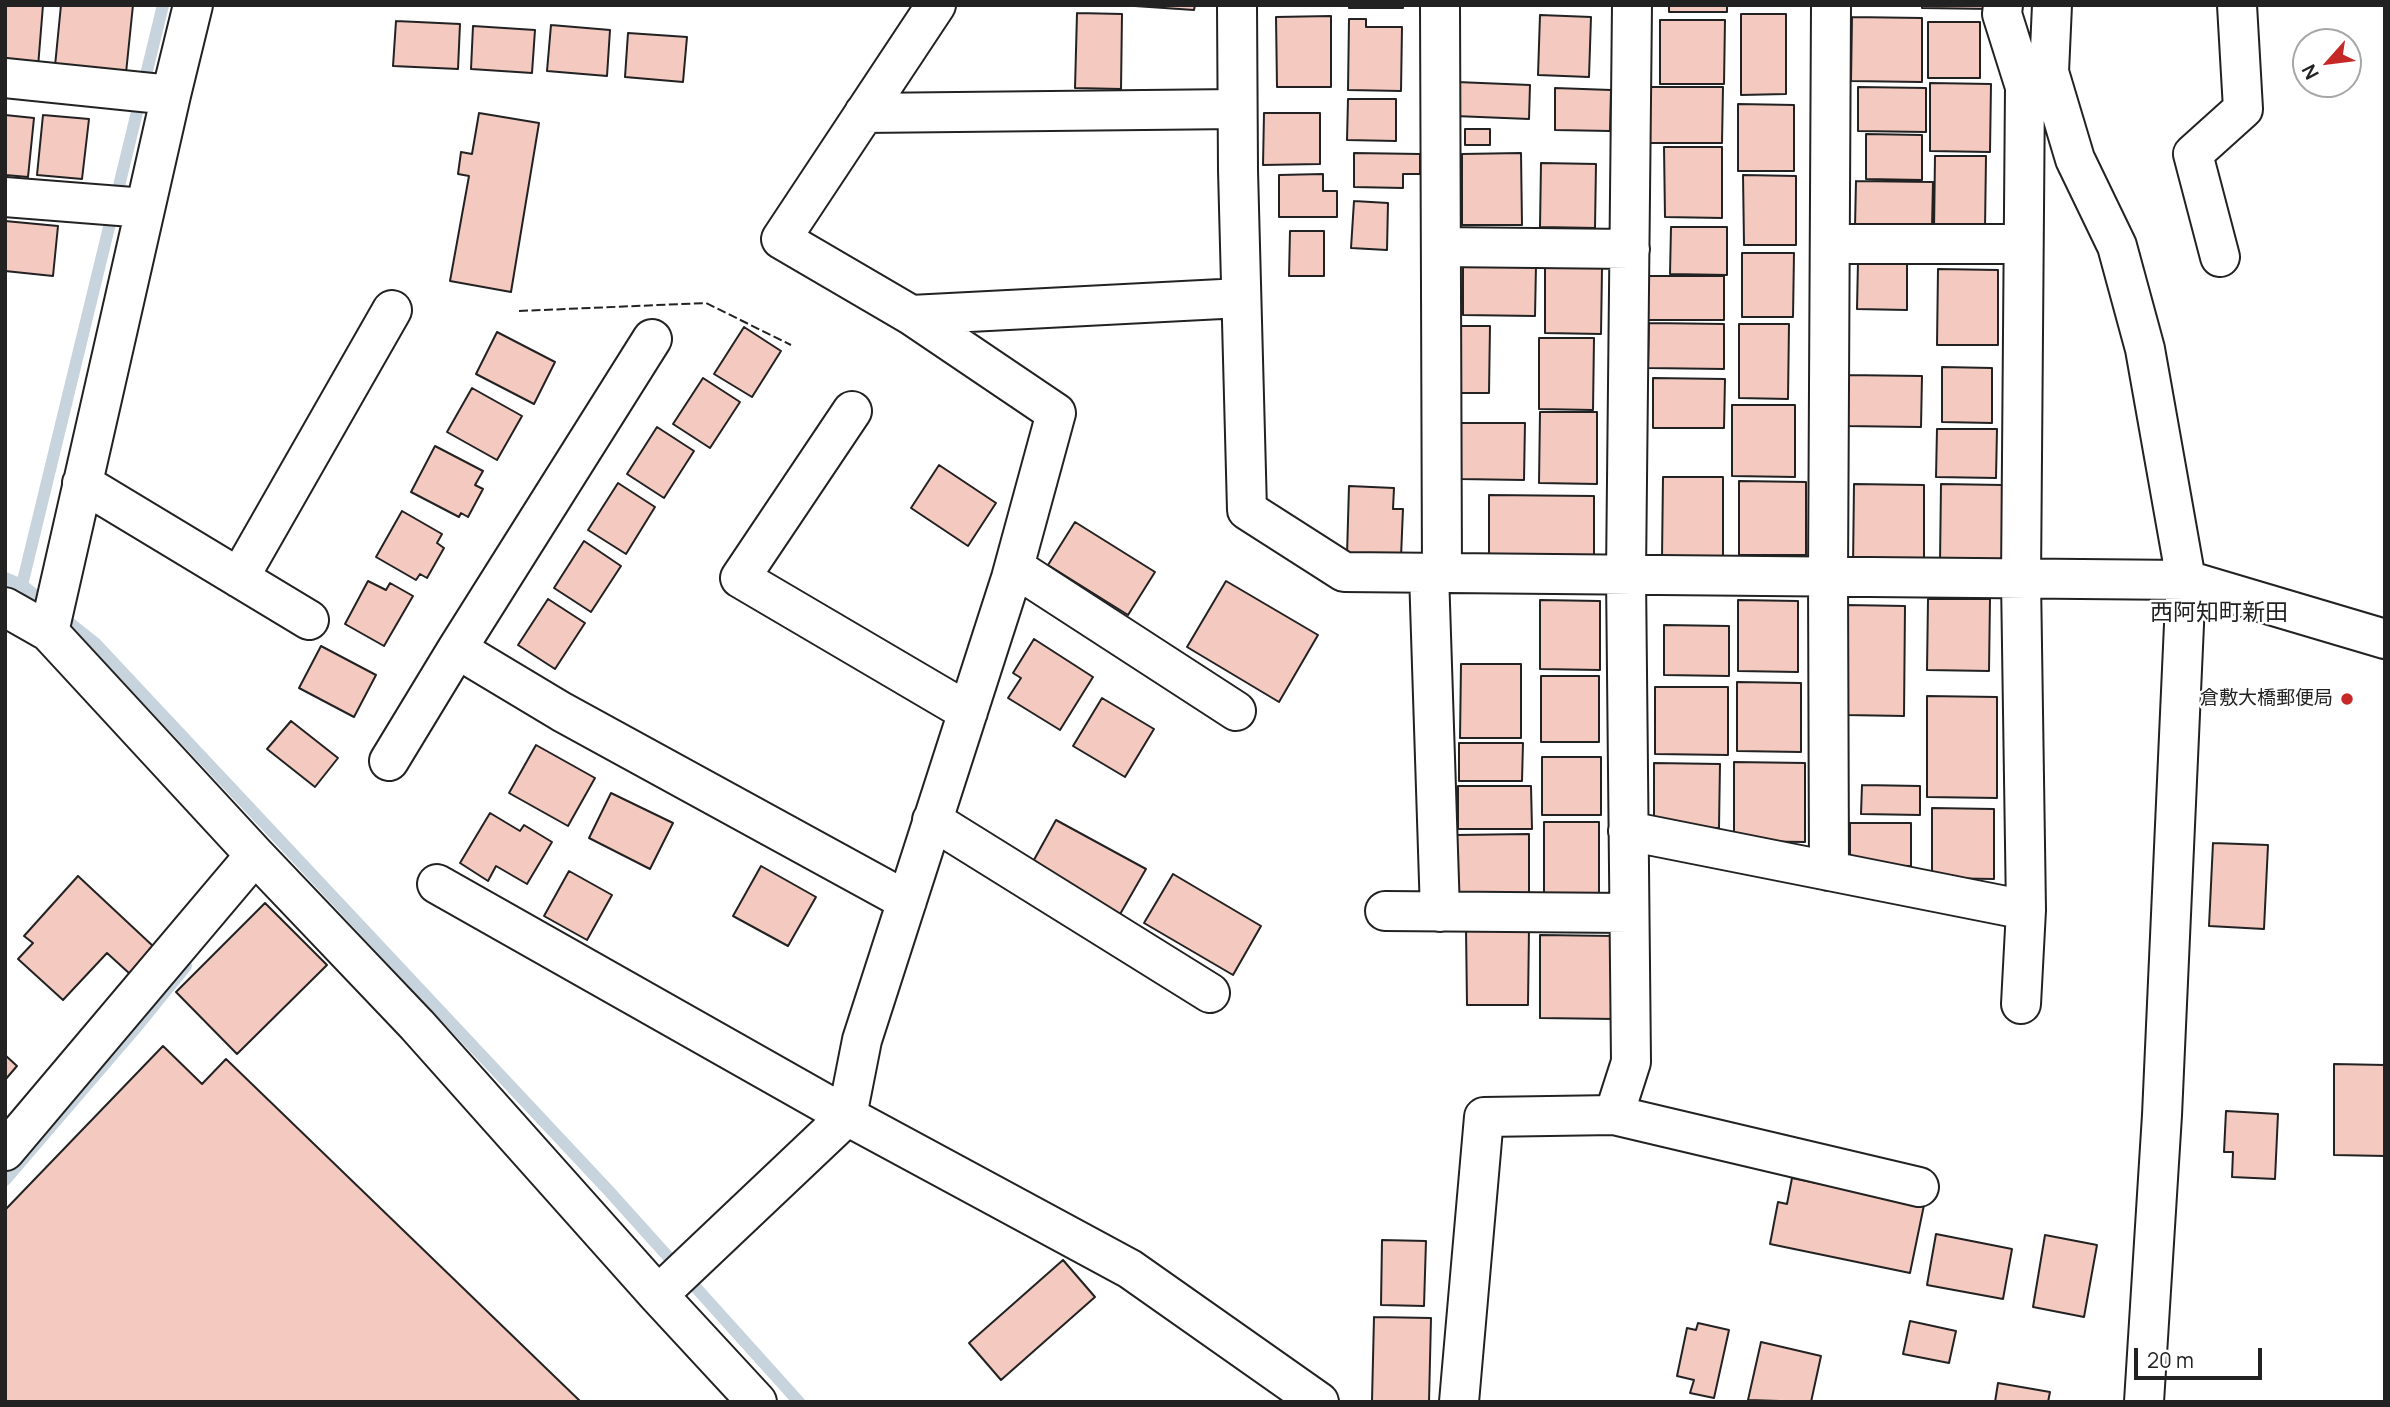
<!DOCTYPE html>
<meta charset="utf-8">
<style>
body{margin:0}
#map{position:relative;width:2390px;height:1407px;overflow:hidden;background:#fff;font-family:Manrope,sans-serif}
canvas{display:block}
.frame{position:absolute;inset:0;border:7px solid #222;pointer-events:none}
.north{position:absolute;left:2292px;top:28px;width:70px;height:70px;box-sizing:border-box;background:#fff;border:2px solid #a7a7a7;border-radius:50%;rotate:242deg;font-size:19px;font-weight:700;line-height:28px;text-align:center;color:#222}
.north::after{content:'';display:block;margin:auto;width:24px;height:32px;background:#c62828;clip-path:polygon(50% 0,100% 100%,50% 72%,0 100%)}
.scale{position:absolute;left:2134px;top:1348px;width:128px;height:32px;box-sizing:border-box;border:4px solid #222;border-top:0;padding-left:9px;font-size:21px;line-height:24px;white-space:nowrap;color:#222;-webkit-text-stroke:5px #fff;paint-order:stroke}
</style>
<div id="map">
<canvas width="2390" height="1407"></canvas>
<div class="frame"></div>
<div class="north">N</div>
<div class="scale">20 m</div>
</div>
<script>
const ctx = document.querySelector('canvas').getContext('2d');
ctx.lineJoin = 'round';
const poly = rows => new Path2D(rows.map(r => 'M' + r).join(''));
function stroke(path, color, width, dash) { ctx.strokeStyle = color; ctx.lineWidth = width; ctx.lineCap = dash ? 'butt' : 'round'; ctx.setLineDash(dash || []); ctx.stroke(path); }
function paint(path, color) { ctx.fillStyle = color; ctx.fill(path, 'evenodd'); }
function write(font, color, halo, rows, align = 'center') {
  ctx.font = font + ' Manrope,"Noto Sans JP",sans-serif'; ctx.lineWidth = 5; ctx.setLineDash([]); ctx.textBaseline = 'middle'; ctx.strokeStyle = halo; ctx.fillStyle = color; for (const [text, x, y, turn = 0] of rows) {
    ctx.save(); ctx.translate(x, y); ctx.rotate((+turn || 0) * Math.PI / 180); ctx.textAlign = isNaN(turn) ? turn : align; if (halo) ctx.strokeText(text, 0, 0); ctx.fillText(text, 0, 0); ctx.restore();
  }
}
stroke(poly([
 [5,578,22,585,96,644,608,1190,799,1402],
 [22,585,163,5],
 [5,1180,139,1024,186,966]
]), '#c7d3dd', 12);
const building = poly([
 [5,5,43,5,38,67,5,64,5,5],
 [61,5,133,5,126,73,55,66,61,5],
 [1120,5,1195,5,1194,10,1120,5],
 [1349,5,1403,5,1403,8,1349,8,1349,5],
 [1669,5,1727,5,1727,12,1669,12,1669,5],
 [1922,5,1993,5,1993,9,1922,8,1922,5],
 [1077,13,1122,14,1121,89,1075,88,1077,13],
 [1741,14,1786,14,1786,94,1741,95,1741,14],
 [1540,15,1591,17,1589,77,1538,75,1540,15],
 [1331,16,1331,87,1277,87,1276,17,1331,16],
 [1852,17,1922,18,1922,82,1851,81,1852,17],
 [1349,19,1366,19,1366,27,1402,27,1401,91,1348,90,1349,19],
 [1660,20,1725,20,1724,84,1660,84,1660,20],
 [396,21,460,24,458,69,393,66,396,21],
 [1928,22,1980,22,1980,78,1928,78,1928,22],
 [551,25,610,30,607,76,547,71,551,25],
 [473,26,535,30,532,73,471,69,473,26],
 [628,33,687,37,683,82,625,77,628,33],
 [1457,82,1530,85,1529,119,1455,116,1457,82],
 [1930,83,1991,84,1990,152,1930,151,1930,83],
 [1647,87,1723,87,1722,143,1647,143,1647,87],
 [1858,87,1926,88,1926,132,1858,131,1858,87],
 [1555,88,1611,90,1610,131,1555,130,1555,88],
 [1348,99,1396,99,1396,141,1347,140,1348,99],
 [1738,104,1794,105,1794,171,1738,171,1738,104],
 [479,113,539,123,511,292,450,281,469,176,458,174,461,152,472,154,479,113],
 [1264,113,1320,113,1320,164,1263,165,1264,113],
 [5,115,34,118,28,177,5,175,5,115],
 [43,115,89,119,82,179,37,175,43,115],
 [1465,129,1490,129,1490,145,1465,145,1465,129],
 [1866,134,1922,135,1922,180,1866,179,1866,134],
 [1664,147,1722,147,1722,218,1665,217,1664,147],
 [1354,153,1420,154,1420,174,1403,174,1403,188,1354,187,1354,153],
 [1521,153,1522,225,1462,225,1462,154,1521,153],
 [1935,156,1986,156,1985,230,1934,230,1935,156],
 [1541,163,1596,164,1595,228,1540,227,1541,163],
 [1323,174,1323,191,1337,191,1337,217,1279,217,1279,175,1323,174],
 [1743,175,1796,176,1796,245,1744,245,1743,175],
 [1856,181,1933,182,1932,228,1855,227,1856,181],
 [1354,201,1388,203,1387,250,1351,248,1354,201],
 [5,221,58,226,53,276,5,271,5,221],
 [1671,227,1727,227,1727,275,1670,274,1671,227],
 [1290,231,1324,231,1324,276,1289,276,1290,231],
 [1742,253,1794,253,1793,317,1742,317,1742,253],
 [1858,261,1907,262,1907,310,1857,309,1858,261],
 [1463,265,1536,265,1535,316,1463,315,1463,265],
 [1545,268,1602,268,1601,334,1545,333,1545,268],
 [1938,269,1998,270,1998,345,1937,345,1938,269],
 [1647,276,1724,276,1724,320,1647,320,1647,276],
 [1649,323,1724,324,1724,369,1648,368,1649,323],
 [1739,324,1789,324,1788,399,1739,398,1739,324],
 [1451,326,1490,326,1489,393,1451,393,1451,326],
 [744,327,781,351,752,397,714,374,744,327],
 [497,332,555,362,534,404,476,374,497,332],
 [1539,338,1594,338,1593,410,1539,409,1539,338],
 [1942,367,1992,368,1992,423,1942,422,1942,367],
 [1845,375,1922,376,1921,427,1844,426,1845,375],
 [703,378,740,402,710,448,673,424,703,378],
 [1653,378,1725,379,1724,428,1653,428,1653,378],
 [472,388,522,416,497,460,447,432,472,388],
 [1732,405,1795,405,1795,477,1732,476,1732,405],
 [1540,412,1597,412,1597,484,1539,483,1540,412],
 [1460,423,1525,423,1524,480,1460,479,1460,423],
 [657,427,694,451,664,498,627,474,657,427],
 [1937,429,1997,429,1996,478,1936,477,1937,429],
 [435,446,483,471,475,485,483,489,468,517,461,513,459,517,411,492,435,446],
 [939,465,996,503,968,546,911,508,939,465],
 [1663,477,1723,477,1723,558,1662,558,1663,477],
 [1739,481,1806,482,1806,555,1739,555,1739,481],
 [618,483,655,507,626,554,588,530,618,483],
 [1854,484,1924,485,1924,567,1853,566,1854,484],
 [1941,484,2002,485,2002,562,1940,562,1941,484],
 [1349,486,1394,488,1393,509,1403,509,1401,557,1347,555,1349,486],
 [1489,495,1594,496,1594,557,1489,557,1489,495],
 [402,511,442,534,437,543,444,548,427,578,420,574,416,580,376,557,402,511],
 [1075,522,1155,572,1128,615,1048,565,1075,522],
 [584,541,621,566,591,612,554,588,584,541],
 [368,581,386,590,390,583,413,596,384,646,345,624,368,581],
 [1226,581,1318,635,1279,702,1187,647,1226,581],
 [548,599,585,623,555,669,518,645,548,599],
 [1928,599,1990,599,1989,671,1927,670,1928,599],
 [1540,600,1600,601,1600,670,1540,669,1540,600],
 [1738,600,1798,601,1798,672,1738,671,1738,600],
 [1847,605,1905,606,1904,716,1845,715,1847,605],
 [1664,625,1729,626,1729,676,1664,675,1664,625],
 [1034,639,1093,677,1060,730,1008,698,1021,678,1013,673,1034,639],
 [321,646,376,675,354,717,299,688,321,646],
 [1461,664,1521,664,1521,738,1460,738,1461,664],
 [1541,676,1599,676,1599,742,1541,742,1541,676],
 [1737,682,1801,683,1801,752,1737,751,1737,682],
 [1655,687,1728,687,1728,755,1655,754,1655,687],
 [1927,696,1997,697,1997,798,1927,797,1927,696],
 [1102,698,1154,729,1125,777,1073,746,1102,698],
 [291,721,338,758,315,787,267,749,291,721],
 [1459,743,1523,743,1522,781,1459,781,1459,743],
 [536,745,595,778,568,826,509,793,536,745],
 [1542,757,1601,757,1601,815,1542,815,1542,757],
 [1734,762,1805,763,1805,842,1734,841,1734,762],
 [1654,763,1720,764,1719,828,1654,827,1654,763],
 [1862,785,1920,786,1920,815,1861,814,1862,785],
 [1458,786,1531,786,1532,829,1458,829,1458,786],
 [611,793,673,823,650,869,589,838,611,793],
 [1932,808,1994,809,1994,879,1932,878,1932,808],
 [490,813,520,831,524,825,552,842,527,884,496,866,488,881,460,863,490,813],
 [1056,820,1146,869,1119,916,1030,867,1056,820],
 [1544,822,1599,822,1599,895,1544,894,1544,822],
 [1850,823,1911,823,1911,866,1850,865,1850,823],
 [1529,834,1529,900,1456,900,1456,835,1529,834],
 [2213,843,2268,845,2264,929,2209,926,2213,843],
 [761,866,816,897,788,946,733,916,761,866],
 [569,871,612,895,587,940,544,916,569,871],
 [1173,874,1261,926,1233,975,1144,923,1173,874],
 [78,876,154,947,130,974,107,953,63,1000,18,959,33,943,24,936,78,876],
 [265,903,327,965,237,1054,176,992,265,903],
 [1466,928,1529,928,1528,1005,1467,1005,1466,928],
 [1540,935,1615,936,1615,1019,1540,1018,1540,935],
 [163,1046,202,1084,226,1059,581,1402,5,1402,5,1210,163,1046],
 [5,1055,17,1066,5,1080,5,1055],
 [2334,1064,2385,1065,2385,1156,2334,1155,2334,1064],
 [2226,1111,2278,1114,2275,1179,2232,1177,2233,1152,2224,1152,2226,1111],
 [1792,1178,1924,1205,1910,1273,1770,1244,1778,1202,1787,1204,1792,1178],
 [1936,1234,2012,1249,2003,1299,1927,1285,1936,1234],
 [2045,1235,2097,1245,2084,1317,2033,1307,2045,1235],
 [1382,1240,1426,1241,1424,1306,1381,1305,1382,1240],
 [1063,1260,1095,1297,1001,1380,969,1343,1063,1260],
 [1374,1317,1431,1318,1429,1402,1372,1401,1374,1317],
 [1910,1321,1956,1331,1949,1363,1903,1354,1910,1321],
 [1698,1323,1729,1330,1714,1398,1690,1393,1694,1380,1677,1376,1687,1328,1696,1330,1698,1323],
 [1761,1342,1821,1356,1811,1402,1748,1400,1761,1342],
 [1998,1383,2050,1392,2048,1402,1995,1402,1998,1383]
]);
paint(building, '#f3c9c0');
stroke(building, '#222', 2);
const minor = poly([
 [1237,5,1238,170,1247,510,1344,572,2186,580,2385,639],
 [1440,5,1442,574],
 [2003,5,2002,14,2025,87,2021,579,2026,910,2021,1004],
 [2052,5,2049,72,2075,159,2117,246,2145,349,2186,580,2162,1115,2144,1402],
 [5,78,171,95],
 [864,113,1237,109],
 [5,197,145,208],
 [1830,244,2023,244],
 [1441,247,1630,249],
 [2220,257,2193,154,2243,109,2237,5],
 [911,315,1241,298],
 [652,339,457,649,562,712,907,901],
 [852,411,740,578,968,712],
 [82,483,309,620],
 [1014,567,1236,711],
 [1429,573,1440,912],
 [239,578,392,310],
 [5,607,49,632,255,855,417,1025,658,1295,757,1402],
 [49,632,171,95,193,5],
 [389,761,457,649],
 [932,820,1210,993],
 [1628,831,2026,910],
 [1829,871,1828,577,1831,5],
 [437,884,847,1116,1130,1269,1319,1402],
 [1385,911,1629,913],
 [1614,1115,1919,1187],
 [5,1151,255,855],
 [658,1295,847,1116,862,1040,1011,578,1056,413,911,315,781,239,936,5],
 [1459,1402,1484,1117,1614,1115,1631,1062,1626,575,1632,5]
]);
stroke(minor, '#222', 42);
stroke(minor, '#fff', 38);
stroke(poly([
 [519,311,706,303,791,345]
]), '#222', 2, [9, 3.5]);
for (const [x, y, r, color] of [
 [2347,699,7,"#c62828"]
]) { const dot = new Path2D(); dot.arc(x, y, r, 0, 2 * Math.PI); ctx.fillStyle = color; ctx.fill(dot); stroke(dot, '#fff', 2.5); }
write('19px', '#222', '#fff', [
 ["倉敷大橋郵便局",2333,699]
], 'right');
write('23px', '#222', '#fff', [
 ["西阿知町新田",2219,614]
]);
</script>
